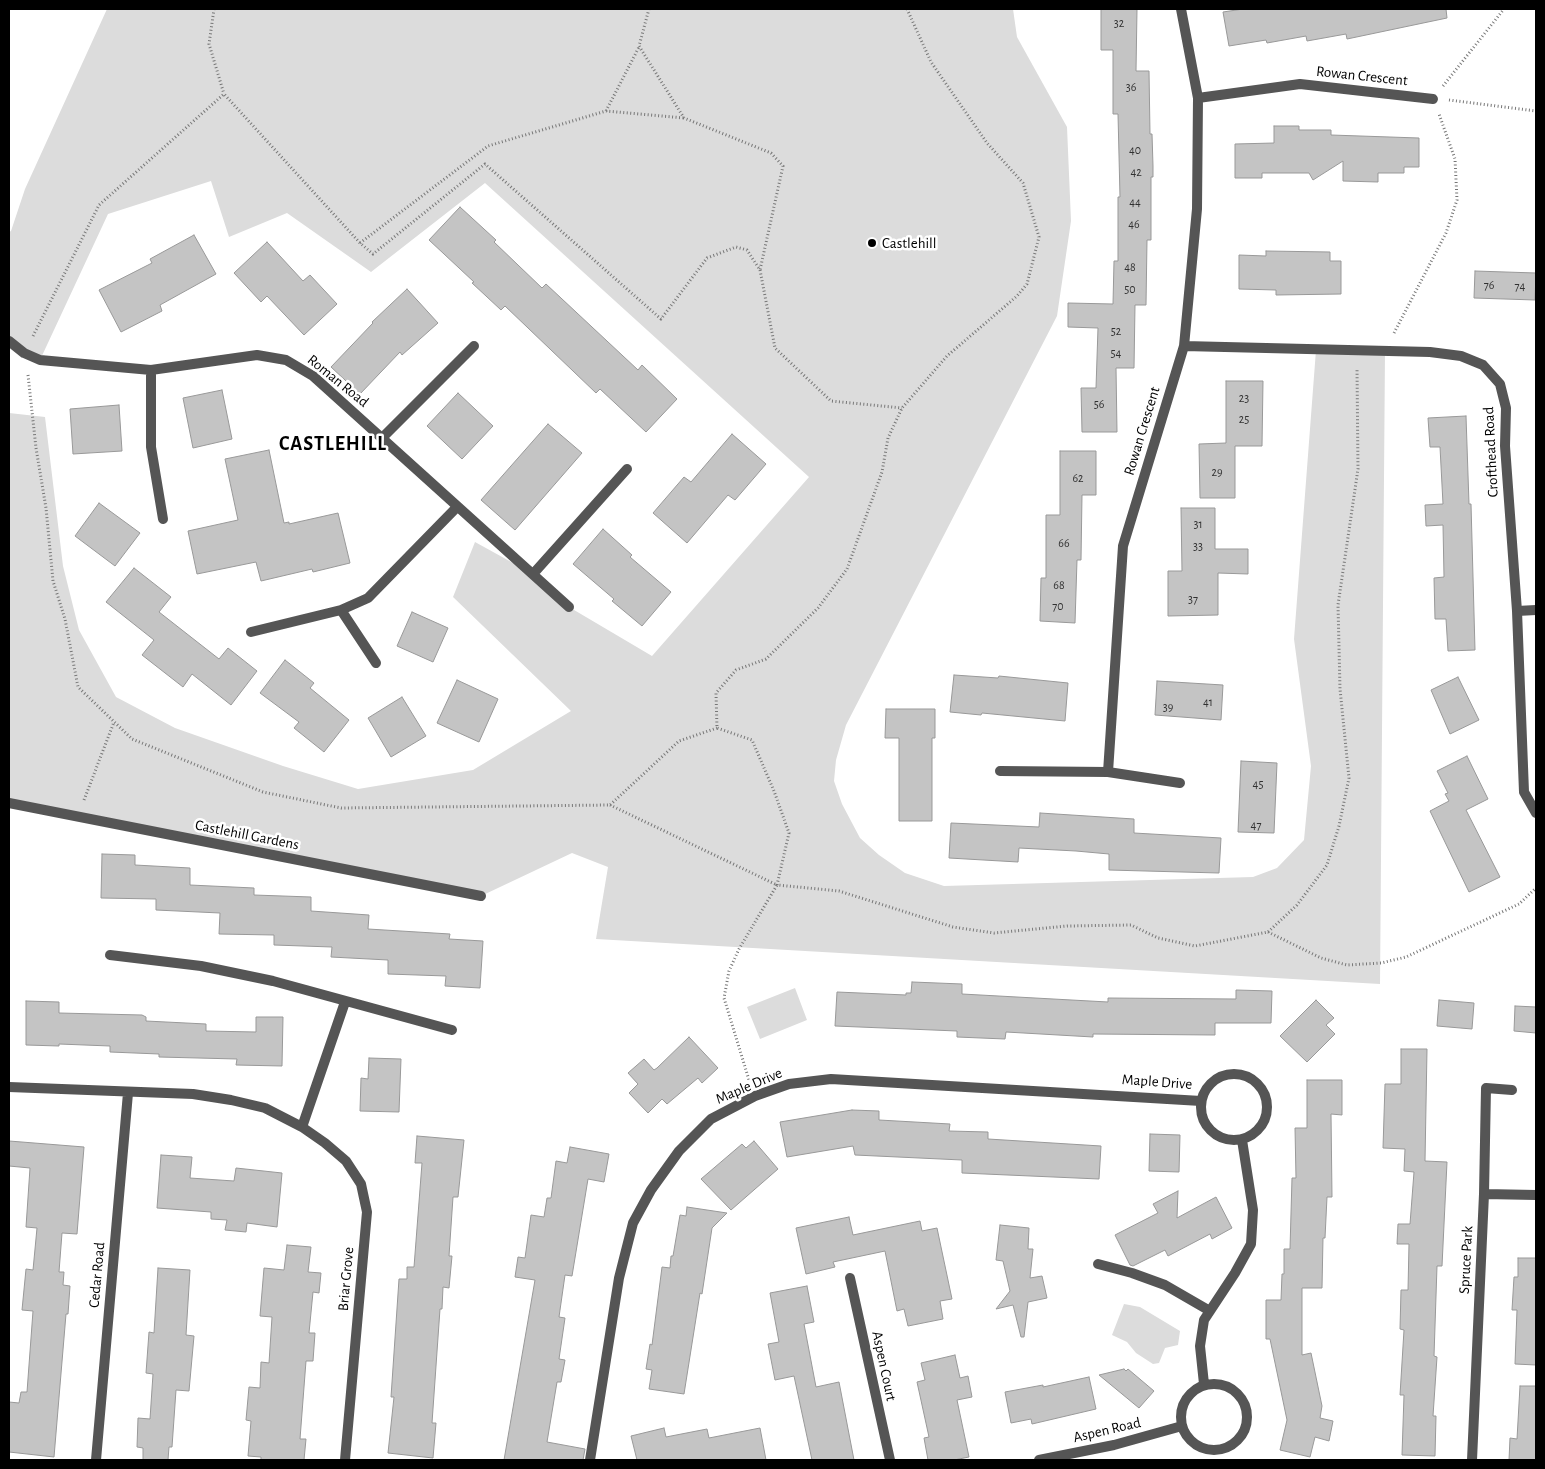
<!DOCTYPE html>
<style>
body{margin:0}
#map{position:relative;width:1545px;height:1469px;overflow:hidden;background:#fff;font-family:"Alegreya Sans",sans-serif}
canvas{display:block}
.frame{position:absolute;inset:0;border:10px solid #000;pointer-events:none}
</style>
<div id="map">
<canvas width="1545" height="1469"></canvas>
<div class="frame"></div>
</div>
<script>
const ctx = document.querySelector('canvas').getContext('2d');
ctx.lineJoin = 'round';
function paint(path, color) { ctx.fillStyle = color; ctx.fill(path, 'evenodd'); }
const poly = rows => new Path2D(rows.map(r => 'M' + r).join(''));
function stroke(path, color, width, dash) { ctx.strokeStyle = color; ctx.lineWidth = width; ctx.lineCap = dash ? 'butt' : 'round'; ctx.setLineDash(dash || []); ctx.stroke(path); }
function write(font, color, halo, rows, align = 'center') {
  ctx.font = font + ' "Alegreya Sans",sans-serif'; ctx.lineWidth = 5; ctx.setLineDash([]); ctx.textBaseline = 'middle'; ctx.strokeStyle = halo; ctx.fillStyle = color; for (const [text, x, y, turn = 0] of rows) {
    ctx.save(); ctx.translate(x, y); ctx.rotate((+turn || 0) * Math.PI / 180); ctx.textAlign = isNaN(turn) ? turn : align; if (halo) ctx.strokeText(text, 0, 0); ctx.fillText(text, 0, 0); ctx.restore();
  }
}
paint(poly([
 [107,9,1013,9,1017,37,1067,127,1071,221,1057,316,846,725,836,760,834,781,842,804,860,838,879,855,905,873,944,886,1253,877,1277,868,1304,840,1311,766,1294,639,1316,350,1385,351,1380,984,596,939,608,867,572,853,481,896,9,804,9,413,45,417,63,566,79,630,116,697,175,728,283,766,358,789,473,770,571,711,453,597,475,542,533,574,569,607,652,656,809,477,485,183,371,272,287,213,229,237,211,181,108,214,40,360,24,353,9,336,9,232,11,231,25,189],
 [795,988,807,1020,760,1039,747,1007],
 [1124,1304,1140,1307,1180,1331,1178,1345,1165,1348,1159,1363,1153,1364,1136,1353,1127,1342,1112,1335]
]), '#dcdcdc');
const building = poly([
 [1101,9,1137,9,1136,71,1149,71,1150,134,1152,134,1153,166,1153,177,1151,177,1151,240,1147,240,1146,305,1135,305,1134,368,1116,368,1117,432,1082,432,1081,388,1096,388,1098,328,1068,327,1068,303,1113,304,1114,261,1118,261,1118,197,1120,197,1118,114,1113,114,1113,50,1101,50,1101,9],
 [1243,9,1446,9,1447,18,1347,39,1346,34,1307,41,1306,36,1267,43,1266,40,1229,46,1223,12,1243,9],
 [1274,126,1299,126,1299,130,1331,130,1331,135,1419,138,1419,167,1404,167,1404,173,1378,173,1378,182,1343,181,1343,161,1313,180,1309,173,1262,173,1262,178,1235,178,1235,144,1274,143,1274,126],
 [460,207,496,240,494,242,542,288,546,284,638,370,642,365,677,399,646,432,600,389,596,393,505,306,501,310,472,283,474,282,429,240,460,207],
 [194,235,216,274,160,305,162,311,121,332,99,290,152,263,150,259,194,235],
 [267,242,303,281,310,275,337,304,304,335,267,296,261,302,234,273,267,242],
 [1266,251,1330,252,1330,261,1341,261,1341,294,1276,295,1276,290,1239,289,1239,255,1266,256,1266,251],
 [1475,271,1536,273,1535,300,1474,298,1475,271],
 [407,289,438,323,402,355,400,352,360,394,331,367,373,323,372,322,407,289],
 [1226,381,1263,381,1262,446,1235,446,1235,498,1200,498,1199,444,1226,443,1226,381],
 [222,390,232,439,193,448,183,398,222,390],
 [458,393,493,426,462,459,427,426,458,393],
 [119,405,122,451,73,454,70,409,119,405],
 [1466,416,1469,504,1471,504,1475,650,1448,651,1446,619,1435,619,1434,578,1444,577,1443,525,1426,526,1425,505,1443,504,1440,447,1430,447,1428,418,1466,416],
 [548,424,582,453,515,530,481,500,548,424],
 [732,434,766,464,735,500,728,495,687,543,653,513,684,477,691,482,732,434],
 [269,450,284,523,289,522,289,524,338,513,350,563,313,572,312,569,261,581,256,562,197,574,188,531,238,520,225,459,269,450],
 [1060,451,1096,451,1096,495,1082,495,1081,560,1077,560,1075,623,1040,621,1041,578,1046,578,1046,515,1060,515,1060,451],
 [99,503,140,533,115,566,75,536,99,503],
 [1181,508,1215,508,1215,549,1248,549,1248,574,1218,573,1218,615,1168,616,1168,571,1182,571,1181,508],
 [603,529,632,555,630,557,671,592,642,626,612,601,614,599,573,564,603,529],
 [134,568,171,597,159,612,219,659,228,648,257,671,231,705,192,674,183,687,142,655,154,640,106,602,134,568],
 [412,612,448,628,433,662,397,646,412,612],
 [285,660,314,683,310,688,349,720,324,752,294,728,299,722,260,693,285,660],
 [954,675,998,678,999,676,1068,683,1065,721,982,713,981,715,950,712,954,675],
 [1458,677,1479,720,1450,734,1431,690,1458,677],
 [457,680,498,699,479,742,437,723,457,680],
 [1157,681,1223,685,1221,720,1155,715,1157,681],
 [402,697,426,736,391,757,368,718,402,697],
 [886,709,935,709,935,738,932,738,932,821,899,821,899,738,885,738,886,709],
 [1467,756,1488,799,1466,810,1500,877,1469,892,1430,811,1449,801,1445,794,1448,793,1437,771,1467,756],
 [1241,761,1277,763,1274,833,1238,832,1241,761],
 [1040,813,1134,819,1134,833,1221,838,1219,873,1109,870,1109,854,1076,851,1019,848,1018,862,949,858,951,823,1039,827,1040,813],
 [102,854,135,855,135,865,190,868,190,885,254,888,254,895,311,897,311,911,369,915,368,929,450,934,449,939,483,941,480,988,445,986,446,976,388,974,388,960,331,957,332,947,274,945,274,935,219,934,220,913,156,910,156,899,101,898,102,854],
 [912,982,962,984,962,994,1108,1002,1108,998,1236,999,1236,990,1272,991,1271,1023,1215,1023,1215,1035,1093,1034,1093,1037,1006,1032,1005,1039,957,1037,957,1031,835,1026,837,992,906,995,906,993,911,993,912,982],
 [1316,1000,1334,1018,1326,1025,1335,1034,1307,1062,1280,1036,1316,1000],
 [1439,1000,1474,1003,1472,1029,1437,1026,1439,1000],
 [26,1001,59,1002,59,1013,142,1015,146,1017,146,1021,206,1024,206,1031,256,1032,256,1017,283,1017,282,1066,236,1065,237,1059,159,1057,159,1054,110,1052,110,1046,59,1044,59,1046,26,1045,26,1001],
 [1515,1006,1536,1007,1536,1033,1514,1031,1515,1006],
 [689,1037,718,1068,702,1083,698,1078,667,1104,662,1099,648,1113,629,1093,638,1084,628,1073,644,1059,654,1070,657,1068,689,1037],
 [1401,1049,1427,1049,1425,1161,1447,1162,1442,1266,1437,1266,1434,1356,1437,1357,1433,1416,1436,1416,1435,1456,1402,1455,1404,1395,1400,1395,1404,1330,1400,1329,1401,1290,1408,1290,1409,1244,1397,1244,1398,1224,1410,1224,1414,1172,1404,1171,1405,1149,1383,1148,1385,1084,1401,1084,1401,1049],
 [369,1058,401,1059,399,1112,360,1111,361,1078,368,1079,369,1058],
 [1307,1080,1342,1080,1342,1115,1331,1114,1332,1197,1327,1197,1325,1238,1323,1238,1322,1288,1302,1288,1302,1355,1311,1353,1322,1406,1320,1418,1333,1421,1329,1441,1315,1437,1310,1457,1280,1450,1287,1420,1270,1339,1266,1339,1266,1300,1281,1300,1282,1274,1284,1274,1284,1249,1290,1249,1292,1178,1296,1178,1295,1128,1307,1128,1307,1080],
 [852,1110,879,1111,879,1120,950,1124,949,1131,988,1132,988,1139,1101,1146,1099,1179,962,1173,962,1160,855,1155,853,1146,787,1157,780,1122,852,1110],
 [1150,1134,1180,1135,1179,1172,1149,1171,1150,1134],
 [417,1136,464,1140,458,1197,453,1197,449,1256,452,1256,449,1288,443,1287,442,1309,440,1309,432,1423,436,1423,433,1458,388,1453,394,1397,391,1397,399,1279,407,1279,407,1267,414,1267,422,1163,415,1163,417,1136],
 [9,1141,84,1147,77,1234,62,1233,59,1272,64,1272,63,1285,70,1286,68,1314,66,1314,54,1457,9,1452,9,1402,19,1403,21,1392,27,1392,33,1311,22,1310,26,1269,33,1270,37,1228,26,1227,30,1168,9,1166,9,1141],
 [754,1141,778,1169,731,1210,701,1179,742,1144,746,1148,754,1141],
 [570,1147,609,1154,604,1182,588,1179,572,1276,565,1275,559,1317,565,1318,559,1359,565,1360,561,1382,557,1382,547,1442,585,1449,583,1460,504,1460,535,1280,515,1277,518,1257,525,1258,531,1215,544,1217,547,1198,551,1198,556,1161,567,1163,570,1147],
 [161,1155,192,1157,190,1178,234,1181,236,1168,282,1173,277,1227,247,1223,246,1232,225,1230,227,1220,211,1219,211,1212,157,1208,161,1155],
 [1178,1191,1177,1218,1216,1197,1232,1228,1212,1239,1210,1234,1168,1256,1165,1250,1133,1266,1130,1265,1115,1235,1158,1213,1153,1204,1178,1191],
 [687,1207,727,1213,712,1228,702,1294,700,1293,684,1394,649,1389,652,1370,646,1369,650,1344,652,1345,662,1267,670,1268,671,1256,673,1256,680,1215,686,1216,687,1207],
 [849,1217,853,1235,920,1221,922,1231,937,1228,952,1299,940,1301,943,1319,908,1326,904,1309,897,1311,885,1251,833,1262,835,1267,806,1274,796,1228,849,1217],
 [1000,1225,1029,1228,1028,1249,1033,1249,1030,1278,1042,1276,1047,1298,1028,1302,1024,1337,1021,1337,1013,1305,996,1309,1010,1291,1003,1261,996,1260,1000,1225],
 [287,1245,311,1247,308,1272,321,1273,319,1293,313,1292,309,1333,315,1333,313,1361,306,1361,300,1439,306,1439,304,1460,261,1460,261,1457,248,1456,251,1421,246,1420,249,1387,260,1388,261,1362,269,1363,272,1317,260,1316,264,1268,284,1270,287,1245],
 [1518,1258,1536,1258,1536,1365,1515,1364,1517,1310,1512,1310,1514,1277,1518,1277,1518,1258],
 [158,1268,190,1270,186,1335,194,1336,189,1391,176,1390,172,1447,169,1447,168,1460,143,1460,143,1448,137,1447,138,1418,150,1419,153,1374,146,1373,149,1332,154,1333,158,1268],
 [807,1286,814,1322,804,1324,816,1387,839,1382,854,1460,812,1460,794,1376,775,1380,768,1344,779,1342,770,1293,807,1286],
 [955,1355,960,1378,968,1376,972,1397,957,1400,969,1457,954,1460,928,1460,924,1438,929,1437,917,1382,925,1380,921,1363,955,1355],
 [1124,1369,1126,1371,1128,1369,1154,1391,1139,1408,1099,1375,1124,1369],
 [1089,1377,1096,1409,1032,1424,1031,1419,1011,1423,1005,1392,1043,1385,1043,1387,1089,1377],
 [1520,1386,1536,1386,1536,1460,1509,1460,1510,1438,1517,1439,1520,1386],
 [664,1428,666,1437,707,1429,709,1438,760,1428,766,1460,637,1460,631,1436,664,1428]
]);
paint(building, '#c4c4c4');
stroke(building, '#999', 1);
stroke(poly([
 [214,9,209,44,224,94],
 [649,9,639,46,684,118,771,153,783,166,760,270],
 [907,9,931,62,987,143,1023,183,1039,237,1027,284,1017,296,947,356,902,408,888,438,882,472,847,569,818,608,766,659,736,670,716,693,717,728,752,740,774,791,789,833,777,885,839,891,953,927,994,933,1067,926,1131,925,1158,938,1195,946,1268,932,1297,905,1327,865,1339,826,1349,778,1340,689,1338,605,1358,469,1357,368],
 [1443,86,1504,9],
 [1449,100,1536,111],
 [606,111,639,47],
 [360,243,488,146,606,111,684,118],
 [1394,333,1446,233,1457,200,1455,159,1439,114],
 [33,336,99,205,224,94,360,243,373,254,485,164,661,319,707,258,736,247,747,250,760,270,775,348,831,401,902,408],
 [28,375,36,448,46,508,53,581,65,619,78,687,132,739,263,792,341,808,610,805,679,741,717,728],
 [84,800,114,722],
 [610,805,777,885,739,949,729,971,724,998,749,1080],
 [1268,932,1321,958,1347,965,1381,963,1406,957,1519,904,1536,888]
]), '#777', 3, [1, 2.5]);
stroke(poly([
 [1198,98,1300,84,1433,99],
 [9,341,24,353,40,360,151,370,257,355,286,360,313,376,569,607],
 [1184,346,1430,352,1461,356,1483,365,1500,384,1506,408,1505,446,1517,611,1524,792,1536,813],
 [151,370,151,447,163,519],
 [382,438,474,346],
 [533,574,627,469],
 [341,610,376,663],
 [1517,611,1536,610],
 [251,632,341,610,368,598,457,507],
 [1000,771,1108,772,1180,783],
 [1108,772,1123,546,1184,346,1197,209,1198,98,1181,9],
 [9,803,481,896],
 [110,955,201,966,273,981,452,1030],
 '1201 1107a33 33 0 1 1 66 0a33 33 0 1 1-66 0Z',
 [9,1087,193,1094,231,1100,265,1108,302,1127,325,1143,346,1161,361,1184,367,1212,345,1460],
 [302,1127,345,1002],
 [1484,1194,1536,1195],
 [1098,1264,1132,1273,1165,1285,1210,1311],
 [850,1278,890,1460],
 '1181 1417a33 33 0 1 1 66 0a33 33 0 1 1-66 0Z',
 [1204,1384,1200,1346,1204,1320,1235,1273,1251,1244,1253,1210,1242,1140],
 [96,1460,128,1093],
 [590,1460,619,1278,633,1223,651,1190,679,1151,711,1119,755,1096,789,1084,831,1079,1201,1101],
 [1039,1460,1114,1445,1182,1426],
 [1472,1460,1484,1194,1486,1088,1512,1090]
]), '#555', 10);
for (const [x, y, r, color] of [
 [872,243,5,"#000"]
]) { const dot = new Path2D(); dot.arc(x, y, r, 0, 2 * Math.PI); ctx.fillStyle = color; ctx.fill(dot); stroke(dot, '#fff', 2); }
write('12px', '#313131', null, [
 ["32",1119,23],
 ["36",1131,87],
 ["40",1135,150],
 ["42",1136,172],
 ["44",1135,202],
 ["46",1134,224],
 ["48",1130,267],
 ["76",1489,285],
 ["74",1520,286],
 ["50",1130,289],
 ["52",1116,331],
 ["54",1116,353],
 ["23",1244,398],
 ["56",1099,404],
 ["25",1244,419],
 ["29",1217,472],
 ["62",1078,478],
 ["31",1198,524],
 ["66",1064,543],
 ["33",1198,546],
 ["68",1059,585],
 ["37",1193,599],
 ["70",1058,606],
 ["41",1208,702],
 ["39",1168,707],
 ["45",1258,784],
 ["47",1256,825]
]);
write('15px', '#000', '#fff', [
 ["Rowan Crescent",1362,76,6],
 ["Roman Road",338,381,39],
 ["Rowan Crescent",1142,431,-73],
 ["Crofthead Road",1491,452,-93],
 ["Castlehill Gardens",247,835,11],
 ["Maple Drive",1157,1082,4],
 ["Maple Drive",749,1086,-23],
 ["Spruce Park",1466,1260,-87],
 ["Cedar Road",97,1275,-85],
 ["Briar Grove",346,1279,-85],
 ["Aspen Court",884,1366,78],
 ["Aspen Road",1107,1430,-13]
]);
write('15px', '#000', '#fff', [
 ["Castlehill",882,243]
], 'left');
ctx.letterSpacing = '1px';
write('bold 20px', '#000', '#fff', [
 ["CASTLEHILL",333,444]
]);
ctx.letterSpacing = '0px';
</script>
